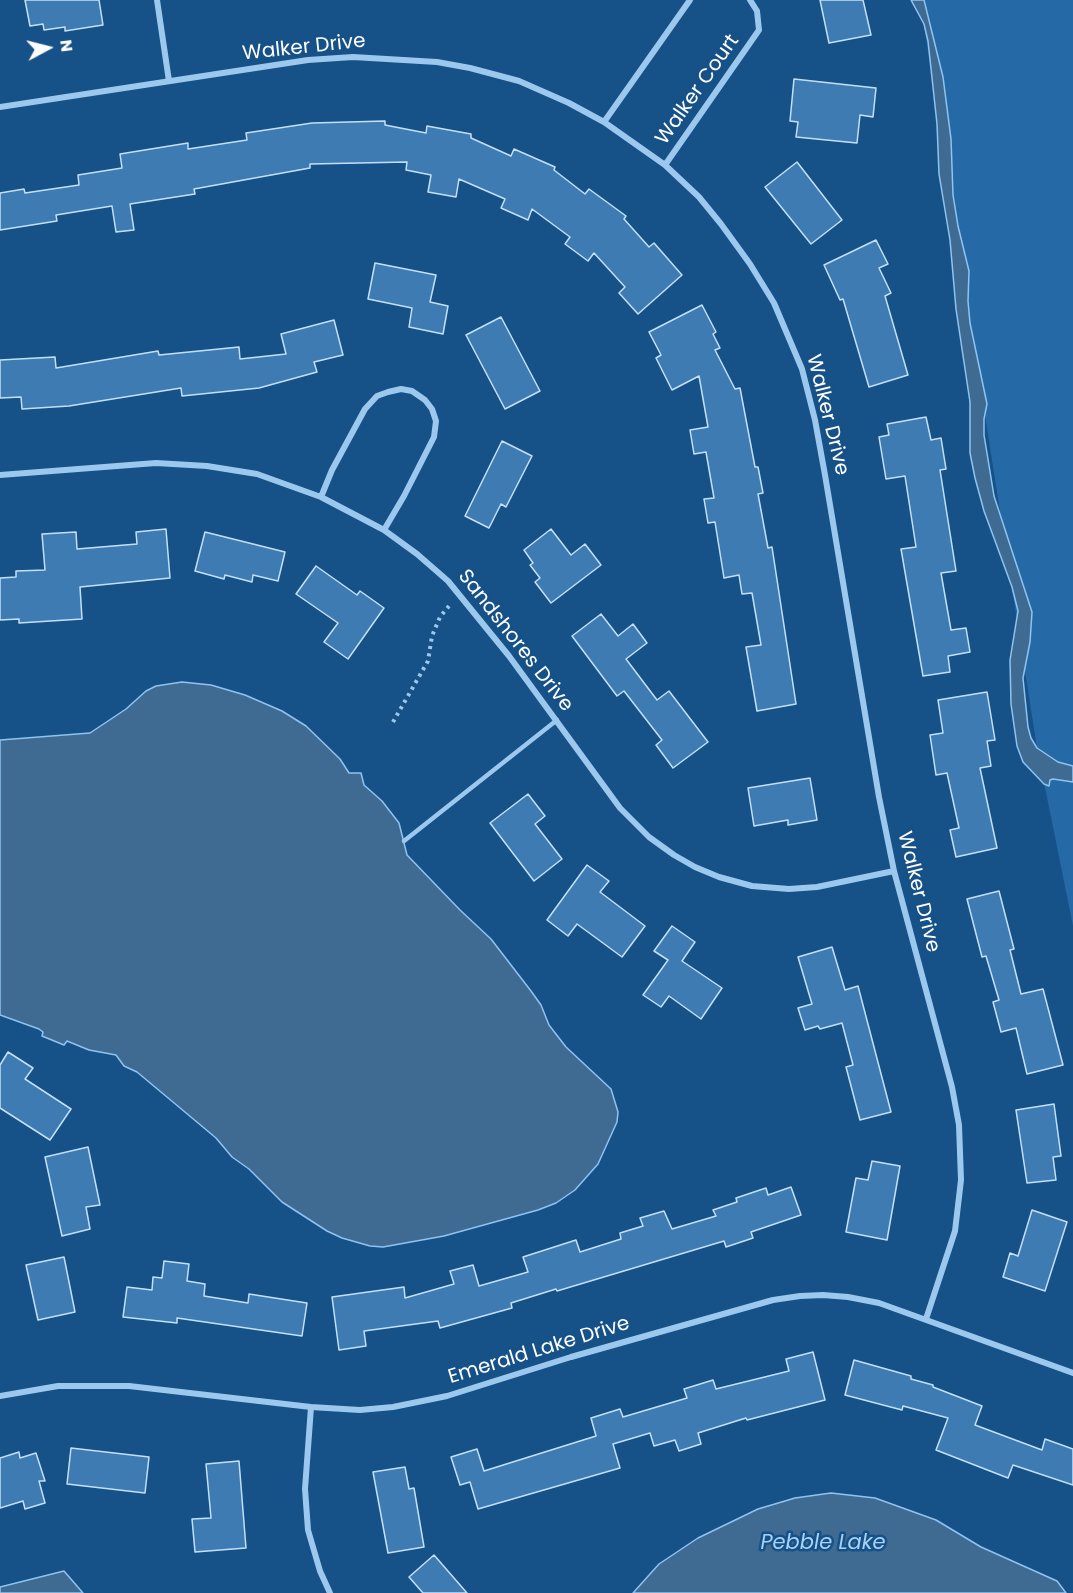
<!DOCTYPE html>
<style>
body{margin:0}
#map{position:relative;width:1073px;height:1593px;overflow:hidden;background:#165188;font-family:Poppins,sans-serif}
canvas{display:block}
.north{position:absolute;left:18px;top:18px;width:60px;height:60px;-webkit-text-stroke:4px #165188;paint-order:stroke;rotate:83deg;font-size:16px;font-weight:700;line-height:24px;text-align:center;color:#fff}
.north::after{content:'';display:block;margin:auto;width:21px;height:27px;background:#fff;clip-path:polygon(50% 0,100% 100%,50% 72%,0 100%)}
</style>
<div id="map">
<canvas width="1073" height="1593"></canvas>
<div class="north">N</div>
</div>
<script>
const ctx = document.querySelector('canvas').getContext('2d');
ctx.lineJoin = 'round';
function paint(path, color) { ctx.fillStyle = color; ctx.fill(path, 'evenodd'); }
const poly = rows => new Path2D(rows.map(r => 'M' + r).join(''));
function stroke(path, color, width, dash) { ctx.strokeStyle = color; ctx.lineWidth = width; ctx.lineCap = dash ? 'butt' : 'round'; ctx.setLineDash(dash || []); ctx.stroke(path); }
function write(font, color, halo, rows, align = 'center') {
  ctx.font = font + ' Poppins,sans-serif'; ctx.lineWidth = 5; ctx.setLineDash([]); ctx.textBaseline = 'middle'; ctx.strokeStyle = halo; ctx.fillStyle = color; for (const [text, x, y, turn = 0] of rows) {
    ctx.save(); ctx.translate(x, y); ctx.rotate((+turn || 0) * Math.PI / 180); ctx.textAlign = isNaN(turn) ? turn : align; if (halo) ctx.strokeText(text, 0, 0); ctx.fillText(text, 0, 0); ctx.restore();
  }
}
paint(poly([
 [920,0,1073,0,1073,926,1037,748]
]), '#2569a6');
const water = poly([
 [911,0,924,0,943,77,951,139,953,195,958,226,969,271,968,301,970,323,987,404,984,419,984,435,994,496,1032,612,1030,642,1023,678,1028,727,1031,738,1037,748,1058,762,1073,766,1073,782,1053,779,1050,780,1049,786,1044,784,1023,762,1017,746,1011,704,1010,660,1018,611,1012,587,984,511,975,478,970,453,970,402,956,309,950,240,939,174,937,124,928,41,924,24,911,0],
 [182,682,211,685,245,695,282,711,306,726,340,759,349,773,361,773,364,785,382,801,399,823,407,855,460,910,491,939,531,991,541,1005,549,1025,566,1047,611,1089,618,1112,617,1122,598,1164,575,1190,556,1203,538,1210,444,1236,383,1247,370,1246,342,1238,327,1231,282,1202,249,1169,232,1157,216,1138,137,1072,124,1066,116,1055,89,1050,67,1041,64,1045,42,1036,43,1032,39,1029,0,1015,0,740,90,733,126,709,146,691,156,686,182,682],
 [831,1493,875,1498,936,1520,981,1547,1057,1581,1066,1593,633,1593,659,1564,698,1538,758,1509,795,1498,831,1493],
 [64,1571,83,1593,0,1593,0,1587,64,1571]
]);
paint(water, '#3f6b93');
stroke(water, '#8fc4f1', 1.5);
const building = poly([
 [25,0,99,0,103,25,65,31,65,27,44,30,43,24,30,26,25,0],
 [820,0,863,0,871,35,829,43,820,0],
 [794,79,876,88,873,117,860,115,857,143,796,137,798,122,790,121,794,79],
 [385,121,385,125,426,133,427,126,471,134,471,138,511,156,514,149,555,167,554,170,585,194,589,189,626,216,624,219,649,247,654,243,682,275,638,314,619,293,625,287,594,253,588,261,565,244,570,237,532,209,528,220,501,208,505,199,459,179,456,197,428,192,431,175,406,170,407,162,310,164,310,168,194,189,195,194,130,204,134,230,116,232,112,206,56,215,57,221,0,230,0,193,24,189,25,193,79,185,78,175,122,168,120,154,188,143,188,149,247,140,246,133,312,123,385,121],
 [797,162,842,220,811,244,765,187,797,162],
 [876,240,888,264,879,268,891,293,885,296,908,375,869,387,843,299,840,300,824,265,876,240],
 [375,263,436,275,430,302,448,306,443,334,409,327,412,308,368,299,375,263],
 [702,305,716,332,713,334,720,348,715,350,735,389,740,388,755,467,758,467,763,493,758,494,768,548,772,547,796,704,757,711,746,647,761,645,752,593,742,594,739,575,724,578,715,522,708,523,704,499,714,498,706,452,694,454,690,430,708,427,699,376,672,390,656,358,661,355,649,332,702,305],
 [501,317,540,391,505,409,466,335,501,317],
 [334,320,343,355,314,362,317,372,259,388,182,396,181,388,69,406,22,409,21,397,0,398,0,360,55,357,56,368,158,351,159,355,239,347,240,359,286,354,281,334,334,320],
 [926,417,931,440,941,438,946,469,940,470,956,571,941,573,951,630,966,628,970,652,948,656,950,672,923,676,901,549,916,547,905,476,886,479,879,437,889,435,887,424,926,417],
 [502,441,532,456,506,507,501,504,489,528,465,516,502,441],
 [166,529,170,578,80,587,82,619,19,623,19,619,0,620,0,578,16,577,16,571,45,570,42,534,76,532,77,549,137,544,136,532,166,529],
 [551,529,571,555,585,544,601,565,551,603,535,582,540,578,530,565,533,563,524,550,551,529],
 [205,532,285,552,278,581,253,575,252,582,225,575,224,579,195,571,205,532],
 [316,566,357,595,360,591,384,608,348,659,324,642,338,623,296,594,316,566],
 [601,614,618,636,633,624,647,643,626,659,657,700,669,691,708,742,673,768,656,745,662,740,624,691,617,696,572,636,601,614],
 [987,692,995,740,987,741,991,766,980,768,997,848,956,857,950,830,959,828,947,773,936,775,930,735,943,733,938,700,987,692],
 [810,778,817,820,788,825,788,820,754,826,748,788,810,778],
 [528,794,545,816,535,824,562,859,534,881,490,823,528,794],
 [587,865,609,881,600,892,645,926,622,957,577,924,568,936,547,920,587,865],
 [999,891,1014,949,1010,950,1021,994,1043,989,1063,1065,1027,1074,1016,1028,1001,1032,993,1002,999,1000,986,956,982,957,967,899,999,891],
 [672,926,695,942,682,961,722,988,701,1019,669,996,661,1007,643,995,668,960,654,951,672,926],
 [832,947,845,990,858,986,891,1112,860,1120,846,1067,853,1065,842,1023,820,1029,818,1026,805,1030,798,1008,812,1004,798,957,832,947],
 [8,1052,33,1068,25,1079,71,1109,50,1140,0,1108,0,1065,8,1052],
 [1054,1104,1061,1156,1053,1157,1056,1180,1027,1183,1016,1110,1054,1104],
 [88,1147,100,1205,86,1207,90,1229,62,1236,45,1157,88,1147],
 [872,1161,900,1166,887,1240,846,1232,856,1178,868,1180,872,1161],
 [791,1187,801,1215,751,1232,753,1238,726,1247,724,1241,557,1291,556,1289,511,1303,512,1308,440,1328,438,1321,364,1331,366,1346,339,1350,332,1297,404,1287,405,1298,454,1284,450,1271,473,1265,479,1286,528,1272,523,1257,576,1240,580,1252,621,1239,620,1233,643,1226,640,1218,664,1211,672,1229,716,1216,713,1210,737,1202,736,1198,766,1188,768,1195,791,1187],
 [1032,1210,1067,1222,1045,1291,1003,1277,1010,1253,1018,1256,1032,1210],
 [64,1257,75,1312,38,1320,26,1265,64,1257],
 [164,1261,189,1264,187,1281,205,1284,204,1296,248,1303,249,1294,307,1303,302,1336,177,1318,177,1323,123,1317,127,1287,152,1290,153,1277,162,1278,164,1261],
 [813,1352,825,1400,747,1420,746,1418,698,1433,701,1444,679,1451,675,1440,654,1446,650,1433,613,1444,620,1468,478,1509,470,1482,460,1485,451,1457,477,1449,484,1471,596,1436,591,1418,620,1409,623,1417,687,1398,684,1389,713,1380,716,1389,789,1371,786,1359,813,1352],
 [854,1360,911,1376,911,1379,933,1385,933,1387,982,1406,975,1425,1042,1450,1045,1439,1073,1449,1073,1485,1013,1465,1008,1478,936,1450,948,1418,903,1406,902,1410,845,1395,854,1360],
 [71,1448,149,1457,145,1493,67,1484,71,1448],
 [19,1452,20,1458,36,1453,45,1481,39,1481,45,1503,25,1509,23,1501,0,1508,0,1458,19,1452],
 [239,1461,246,1548,195,1552,192,1519,211,1518,206,1464,239,1461],
 [405,1467,409,1489,414,1488,424,1547,388,1553,373,1472,405,1467],
 [434,1555,467,1593,423,1593,409,1577,434,1555]
]);
paint(building, '#3e7bb2');
stroke(building, '#c3e0fa', 1.5);
stroke(poly([
 [393,722,428,661,432,636,440,617,449,606]
]), '#9dc8ee', 4, [3, 4.5]);
stroke(poly([
 [404,841,557,720]
]), '#9dc8ee', 4.5);
stroke(poly([
 [157,0,169,81],
 [0,107,308,60,353,57,437,62,470,68,519,81,569,103,604,122,665,165,699,197,721,224,750,264,774,303,802,369,815,420,825,475,879,797,894,871,952,1087,959,1125,961,1180,955,1231,926,1319],
 [604,122,690,0],
 [665,165,759,30,757,11,750,0],
 [0,475,156,463,207,466,257,474,321,497,384,530,417,554,448,581,509,656,620,808,649,837,674,855,695,867,719,877,752,886,789,889,817,887,894,871],
 [321,497,332,470,365,409,377,396,388,392,401,389,412,391,425,400,432,409,436,421,434,437,404,496,384,530],
 [0,1396,58,1386,129,1386,311,1407,360,1410,393,1407,447,1396,571,1357,773,1300,800,1296,823,1295,848,1297,879,1303,1073,1373],
 [311,1407,305,1489,308,1530,320,1571,330,1593]
]), '#9dc8ee', 6);
write('20px', '#fff', '#165188', [
 ["Walker Drive",304,48,-6],
 ["Walker Court",698,90,-55],
 ["Walker Drive",827,415,76],
 ["Sandshores Drive",515,641,52],
 ["Walker Drive",918,892,76],
 ["Emerald Lake Drive",539,1351,-17]
]);
write('italic 21px', '#a8d2f6', '#165188', [
 ["Pebble Lake",823,1544]
]);
</script>
